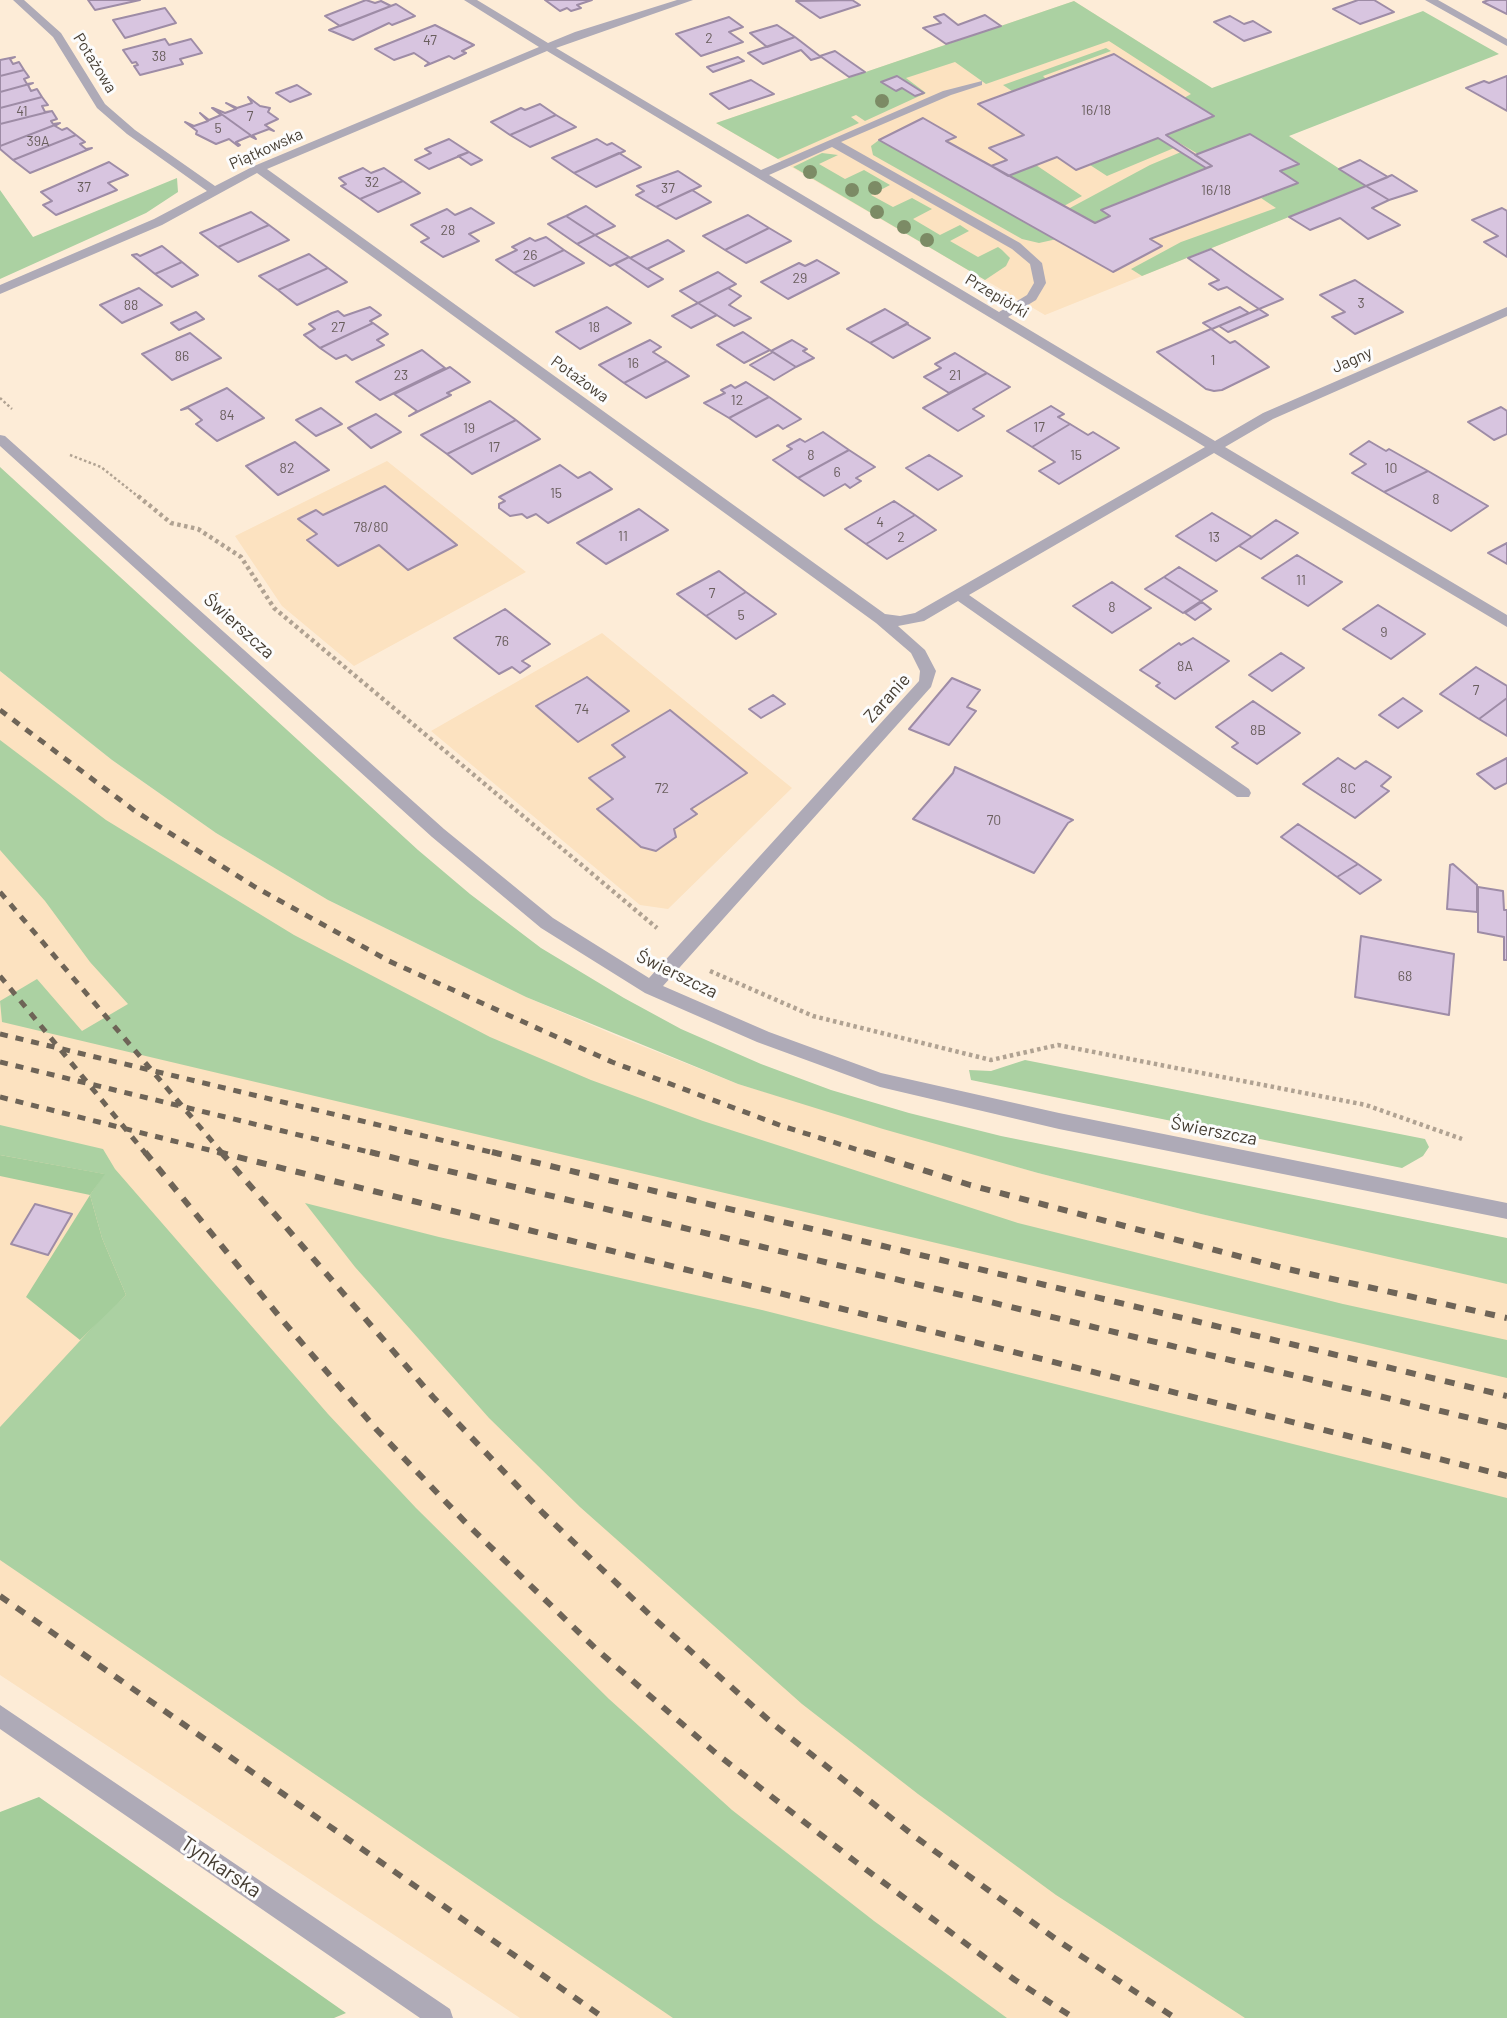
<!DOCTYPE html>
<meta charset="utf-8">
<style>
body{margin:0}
canvas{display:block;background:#fdecd7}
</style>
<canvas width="1507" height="2018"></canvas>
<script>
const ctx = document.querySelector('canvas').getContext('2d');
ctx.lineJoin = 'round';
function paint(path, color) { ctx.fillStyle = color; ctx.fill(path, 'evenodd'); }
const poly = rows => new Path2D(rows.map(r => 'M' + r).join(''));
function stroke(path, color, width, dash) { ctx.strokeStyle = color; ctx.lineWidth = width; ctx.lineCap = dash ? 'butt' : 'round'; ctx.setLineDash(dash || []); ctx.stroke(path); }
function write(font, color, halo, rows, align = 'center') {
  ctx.font = font + ' Barlow,sans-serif'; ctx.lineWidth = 6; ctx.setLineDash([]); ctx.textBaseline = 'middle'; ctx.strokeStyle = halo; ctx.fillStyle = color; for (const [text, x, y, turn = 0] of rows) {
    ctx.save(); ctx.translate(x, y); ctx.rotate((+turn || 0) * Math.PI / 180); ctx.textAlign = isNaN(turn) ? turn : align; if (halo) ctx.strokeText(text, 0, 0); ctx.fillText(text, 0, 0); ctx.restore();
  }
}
paint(poly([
 [1074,1,1366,186,1045,315,716,123],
 [387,461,526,572,354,666,282,606,235,536],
 [602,633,792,788,668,909,640,905,431,731],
 [0,671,112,760,216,833,328,900,526,997,617,1036,738,1084,1038,1173,1201,1214,1507,1282,1507,2018,520,2018,0,1675]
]), '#fce2c0');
paint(poly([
 [1074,1,1212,88,1423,11,1499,54,1289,136,1366,186,1142,276,1131,269,1181,242,1276,208,1261,198,1297,183,1280,171,1298,163,1250,134,1198,154,1166,135,1213,116,1184,98,1191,94,1109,41,986,84,955,62,906,78,926,93,865,121,856,115,851,117,859,123,778,159,716,123],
 [1106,48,1111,51,1043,76,1046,79,1012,91,1003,85],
 [1158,138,1174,148,1107,176,1090,165],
 [879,140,1057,239,1039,243,1022,239,873,155,871,146],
 [1181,152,1206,168,1102,210,1110,216,1095,223,1068,209,1150,165],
 [822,153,838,155,819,164,845,179,864,170,890,185,871,195,893,207,912,198,932,209,913,219,940,235,960,225,969,231,950,241,978,257,998,247,1002,250,1010,258,1006,266,985,280,793,167],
 [1036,165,1082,196,1064,206,1008,176],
 [177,178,178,192,146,213,0,279,0,190,33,237],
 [0,467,418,850,470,894,541,948,624,998,681,1029,761,1064,831,1090,909,1113,1001,1136,1507,1238,1507,1284,1201,1214,1038,1173,883,1129,738,1084,526,997,328,900,216,833,112,760,0,671],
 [0,740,106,820,294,935,490,1037,591,1080,703,1121,1018,1223,1343,1304,1507,1340,1507,1378,2,1022,0,1001,37,979,82,1031,128,1004,90,962,45,901,0,850],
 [1025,1060,1425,1139,1429,1147,1423,1156,1402,1168,971,1080,969,1070,991,1071],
 [0,1125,103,1149,115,1169,328,1414,416,1508,609,1699,732,1810,874,1921,1007,2018,673,2018,0,1560,0,1427,103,1316,126,1295,102,1238,90,1195,104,1174,0,1155],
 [305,1203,439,1237,762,1310,1507,1498,1507,2018,1245,2018,1056,1895,918,1794,802,1704,580,1507,489,1418,355,1267]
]), '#abd1a2');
paint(poly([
 [0,1155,105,1174,90,1195,102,1238,126,1295,80,1340,26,1297,90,1195,0,1176],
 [39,1797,346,2013,334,2018,0,2018,0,1812]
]), '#a4cd9b');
const building = poly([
 [88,0,140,0,95,10,88,0],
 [366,0,375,3,381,1,391,6,340,26,325,16,366,0],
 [545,0,592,0,577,5,581,8,571,11,567,8,560,11,545,0],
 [852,0,860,5,820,18,796,1,852,0],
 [1358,0,1374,0,1394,12,1360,24,1333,9,1358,0],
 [1489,0,1507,0,1507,14,1483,2,1489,0],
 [396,4,415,16,392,25,389,23,353,40,329,30,396,4],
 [165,8,176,23,125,38,113,20,165,8],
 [944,14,958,25,985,15,1001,26,946,44,923,28,941,23,934,17,944,14],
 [1230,16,1244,24,1253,21,1271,32,1244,41,1214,22,1230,16],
 [729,17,743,27,729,32,743,42,701,56,676,34,729,17],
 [435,25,474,45,462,51,466,53,454,59,449,56,425,66,429,63,414,53,394,60,375,49,435,25],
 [777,25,795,37,767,47,750,33,777,25],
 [795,37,821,57,811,60,801,50,763,64,748,53,795,37],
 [165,39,169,45,191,39,202,53,180,59,183,64,140,75,134,66,138,65,136,62,132,63,123,50,165,39],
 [835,51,865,72,849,77,820,56,835,51],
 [1114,54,1214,116,1166,135,1212,166,1206,168,1158,138,1076,170,1057,157,1008,176,991,166,1007,160,989,148,1024,135,978,104,1114,54],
 [15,57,10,59,13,64,19,62,24,70,0,76,0,60,15,57],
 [738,57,744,61,713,72,707,67,738,57],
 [24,70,29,77,24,79,27,84,33,83,0,92,0,76,24,70],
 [897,76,924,93,915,96,902,88,896,91,881,82,897,76],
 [1507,76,1507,111,1466,88,1484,81,1489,83,1507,76],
 [751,80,774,94,729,109,710,94,751,80],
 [33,83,28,85,31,91,37,89,42,97,0,108,0,92,33,83],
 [297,85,311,94,290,102,276,93,297,85],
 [42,97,48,105,42,106,45,112,52,111,0,124,0,108,42,97],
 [248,97,260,106,270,108,268,112,278,119,265,125,274,131,269,129,253,135,256,139,213,108,225,113,236,109,226,103,237,108,252,103,248,97],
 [540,104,556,115,510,135,491,122,521,108,525,110,540,104],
 [212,108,213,108,256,139,250,136,236,142,240,145,238,146,229,139,216,144,196,134,197,131,185,122,194,126,208,121,200,113,209,120,221,115,212,108],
 [52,111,57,119,51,121,53,124,60,123,0,146,0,124,52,111],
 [556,115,576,127,530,147,510,135,556,115],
 [923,118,956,137,946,141,1095,223,1110,216,1101,210,1212,166,1195,155,1250,134,1299,164,1280,171,1298,183,1150,239,1162,246,1113,272,879,140,923,118],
 [60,123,55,126,62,130,67,128,76,135,13,160,0,149,0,146,60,123],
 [76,135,85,142,80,144,86,149,92,148,30,173,13,160,76,135],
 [449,139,469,152,429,169,415,160,431,153,425,149,449,139],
 [597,139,607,145,612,143,625,151,574,173,552,158,597,139],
 [469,152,482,160,471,165,458,156,469,152],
 [619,153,641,167,596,187,574,173,619,153],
 [1360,160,1388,177,1366,186,1339,169,1360,160],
 [109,162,128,175,108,183,117,190,56,215,43,205,52,201,41,192,109,162],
 [363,168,371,173,384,168,403,181,360,199,341,186,346,184,339,178,363,168],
 [678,171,701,186,656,207,636,195,644,191,637,186,678,171],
 [1392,175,1417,191,1389,200,1366,186,1392,175],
 [403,181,420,193,378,212,360,199,403,181],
 [1366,186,1389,200,1372,208,1400,225,1368,239,1340,218,1310,230,1289,217,1366,186],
 [692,190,711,202,676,219,656,207,692,190],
 [586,206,615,226,595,235,566,216,586,206],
 [471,208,494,223,469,234,479,241,443,257,421,242,429,238,411,225,447,209,455,215,471,208],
 [1502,208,1507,211,1507,257,1484,242,1498,236,1472,220,1502,208],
 [251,212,269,225,218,247,200,233,251,212],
 [748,215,769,228,725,250,703,236,748,215],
 [566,216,578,224,595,235,577,244,548,224,566,216],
 [269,225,289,240,238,262,218,247,269,225],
 [769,228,791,241,746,263,725,250,769,228],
 [595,235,629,257,610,266,577,244,595,235],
 [546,237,564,250,514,273,496,260,517,250,512,247,530,238,535,241,546,237],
 [668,240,684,251,647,269,630,258,668,240],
 [162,246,182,262,155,274,132,255,137,254,140,256,162,246],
 [1211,249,1245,273,1283,299,1259,309,1227,287,1218,290,1209,284,1219,280,1188,258,1211,249],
 [564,250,584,263,534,286,514,273,564,250],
 [309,254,328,268,278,290,259,276,309,254],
 [629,257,630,258,663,279,648,287,615,264,629,257],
 [817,260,839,273,788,299,761,282,799,263,805,266,817,260],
 [182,262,198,275,172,287,155,274,182,262],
 [328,268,347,282,297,305,278,290,328,268],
 [718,272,736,284,698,303,680,291,718,272],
 [1355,280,1403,312,1355,334,1332,317,1345,312,1320,295,1355,280],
 [139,288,162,305,122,323,100,305,139,288],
 [728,288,741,296,729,305,751,318,734,326,698,303,728,288],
 [698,303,717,315,691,328,672,316,698,303],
 [370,307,381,315,370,321,373,323,320,348,304,335,315,329,309,324,332,313,338,311,344,316,370,307],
 [607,307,631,323,580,349,556,332,607,307],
 [1240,307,1249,313,1212,329,1203,323,1240,307],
 [885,309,908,323,870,343,847,329,885,309],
 [1259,309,1268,315,1228,332,1219,326,1259,309],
 [196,312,204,319,179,330,171,323,196,312],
 [373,323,388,334,377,340,384,345,352,360,346,355,336,359,320,348,373,323],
 [907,324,930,338,893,358,870,343,907,324],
 [1211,329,1230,343,1235,341,1269,367,1222,390,1214,391,1206,389,1157,352,1211,329],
 [743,332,770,350,744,363,717,345,743,332],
 [190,333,221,358,172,380,142,354,190,333],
 [650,340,661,347,653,352,667,361,624,383,599,365,650,340],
 [792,340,807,349,803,351,814,358,796,367,771,351,792,340],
 [422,350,445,368,380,400,356,382,422,350],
 [773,352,796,367,774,380,750,365,773,352],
 [955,353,987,373,949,393,924,377,941,368,935,364,955,353],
 [667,361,689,376,646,398,624,383,667,361],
 [450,367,470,382,447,393,451,395,409,416,417,411,394,394,450,367],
 [987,373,1010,387,973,409,984,416,958,431,923,408,987,373],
 [746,382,769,397,729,418,704,403,725,393,721,390,731,385,735,388,746,382],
 [227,388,264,418,217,441,196,424,202,420,188,408,181,410,227,388],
 [769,397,801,419,783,429,778,425,756,437,729,418,769,397],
 [490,401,516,420,447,454,421,435,490,401],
 [1051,406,1064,414,1058,417,1070,424,1032,447,1007,431,1051,406],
 [1501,407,1507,411,1507,434,1494,440,1468,422,1501,407],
 [321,408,342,424,316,436,296,420,321,408],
 [376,414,401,432,371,448,348,428,376,414],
 [516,420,540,439,472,474,447,454,516,420],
 [1070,424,1088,435,1093,432,1119,448,1059,484,1039,471,1055,462,1032,447,1070,424],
 [823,432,849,450,798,478,773,460,792,449,787,446,800,439,805,442,823,432],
 [1369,441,1386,451,1389,449,1428,471,1384,492,1352,473,1366,464,1350,454,1369,441],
 [295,442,329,470,278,495,246,466,295,442],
 [849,450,875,467,856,478,861,481,850,488,845,484,824,496,798,478,849,450],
 [929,455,962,476,938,490,906,468,929,455],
 [560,465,578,478,590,472,612,489,548,523,536,514,527,518,522,514,510,516,499,508,499,504,505,501,499,497,560,465],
 [1428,471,1488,506,1451,531,1384,492,1428,471],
 [385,486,457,545,408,570,379,545,338,566,307,540,317,534,298,519,316,510,323,515,385,486],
 [894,501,915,515,866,544,845,529,894,501],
 [639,509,668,530,606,564,577,543,639,509],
 [1212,513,1252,537,1216,561,1176,536,1212,513],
 [915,515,936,530,887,559,866,544,915,515],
 [1276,520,1298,533,1261,559,1239,546,1276,520],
 [1507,543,1507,564,1488,553,1507,543],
 [1297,555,1340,581,1342,582,1308,606,1262,578,1297,555],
 [1179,567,1217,591,1201,601,1164,577,1179,567],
 [719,571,746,592,706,616,677,594,719,571],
 [1164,577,1201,601,1183,613,1145,589,1164,577],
 [1112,582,1151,608,1112,633,1073,606,1112,582],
 [746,592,776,614,736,639,706,616,746,592],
 [1202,602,1211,609,1195,620,1185,613,1202,602],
 [1378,605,1425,634,1391,659,1343,629,1378,605],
 [505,609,550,644,522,661,530,666,520,673,512,667,499,674,454,638,505,609],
 [1193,638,1229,661,1175,699,1156,686,1160,683,1140,670,1179,643,1181,645,1193,638],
 [1281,653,1304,668,1272,691,1249,675,1281,653],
 [1476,667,1507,686,1507,698,1479,719,1440,694,1476,667],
 [587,677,629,711,578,742,536,706,587,677],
 [952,678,980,690,967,707,976,711,949,745,909,729,952,678],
 [773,695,785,704,761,718,749,709,773,695],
 [1403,698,1422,711,1398,728,1379,715,1403,698],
 [1507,698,1507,736,1479,719,1507,698],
 [1253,701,1300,733,1257,764,1232,747,1238,743,1216,727,1253,701],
 [670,710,747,773,691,809,697,814,674,829,676,837,656,851,641,847,597,809,613,799,589,778,625,757,612,745,670,710],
 [1338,758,1355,769,1366,761,1391,777,1381,786,1389,791,1355,818,1303,784,1338,758],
 [1507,758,1507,783,1495,789,1477,774,1507,758],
 [955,767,1073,820,1068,823,1034,873,913,819,953,773,955,767],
 [1298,824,1358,864,1337,877,1281,837,1298,824],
 [1358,864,1381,880,1360,894,1337,877,1358,864],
 [1453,864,1477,885,1477,912,1447,909,1450,865,1453,864],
 [1478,887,1503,891,1504,910,1507,910,1507,960,1504,960,1504,937,1478,932,1478,887],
 [1361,936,1454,954,1449,1015,1355,997,1361,936],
 [35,1204,72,1214,48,1255,11,1244,35,1204]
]);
paint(building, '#d8c5e0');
stroke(building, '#9e8ca6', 2);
stroke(poly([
 [0,398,12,409],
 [70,455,101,467,140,498]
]), '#b0a292', 2.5, [2.5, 2.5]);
stroke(poly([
 [138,496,171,523,198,529,241,557,274,608,657,928],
 [710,971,813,1016,991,1060,1058,1045,1366,1105,1462,1139]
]), '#b0a292', 4.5, [3.5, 3.5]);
paint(poly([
 [13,0,24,0,61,33,105,104,135,130,215,186,254,166,539,47,464,0,477,0,548,43,575,32,677,0,693,0,556,48,761,170,943,91,982,81,982,85,951,95,841,142,1020,243,1042,263,1046,283,1036,300,1008,317,1215,441,1263,413,1507,307,1507,316,1273,419,1225,447,1507,615,1507,627,1214,453,969,595,1249,789,1251,793,1249,797,1237,797,958,601,924,621,898,626,925,650,936,671,931,687,663,986,769,1032,881,1073,1059,1113,1507,1203,1507,1219,1059,1129,880,1087,757,1042,645,993,541,928,432,837,0,446,0,435,5,436,444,829,553,918,649,978,919,681,920,671,911,653,876,623,257,173,162,225,0,294,0,285,154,219,207,191,127,134,97,108,53,37,13,0],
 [547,51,1205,447,915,613,900,616,885,614,267,169,547,51],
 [832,147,1012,249,1030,264,1034,283,1027,295,999,312,769,175,832,147],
 [1425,0,1438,0,1507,39,1507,46,1425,0],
 [0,1705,450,2009,453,2018,420,2018,0,1729,0,1705]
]), '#aeaab7');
stroke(poly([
 [0,710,135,811,255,887,389,961,612,1062,782,1126,871,1154],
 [0,892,223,1154],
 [0,976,146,1154],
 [0,1034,499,1154],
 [0,1062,377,1154],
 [0,1097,225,1154]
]), '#6e6457', 5, [8, 8]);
stroke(poly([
 [145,1152,283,1321,377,1430,467,1524,596,1649,718,1755,856,1862,1015,1980,1074,2018],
 [218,1152,1507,1476],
 [221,1152,433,1397,543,1513,651,1616,772,1723,914,1836,1057,1940,1175,2018],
 [370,1152,1507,1427],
 [492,1152,1507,1396],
 [866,1152,970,1185,1283,1268,1507,1318],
 [0,1596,604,2018]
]), '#6e6457', 6, [10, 10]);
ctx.fillStyle = '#7c8b65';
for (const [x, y] of [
 [882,101],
 [810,172],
 [875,188],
 [852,190],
 [877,212],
 [904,227],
 [927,240]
]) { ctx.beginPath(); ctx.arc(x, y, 7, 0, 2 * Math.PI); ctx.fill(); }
write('14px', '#695e5d', null, [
 ["2",709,38],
 ["47",430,40],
 ["38",159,56],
 ["16/18",1096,110],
 ["41",22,111],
 ["7",250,116],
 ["5",218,128],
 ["39A",38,141],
 ["32",372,182],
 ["37",84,187],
 ["37",668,188],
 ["16/18",1216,190],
 ["28",448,230],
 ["26",530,255],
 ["29",800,278],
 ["3",1361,303],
 ["88",131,305],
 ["27",338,327],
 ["18",594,327],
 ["86",182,356],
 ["1",1213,360],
 ["16",633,363],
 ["23",401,375],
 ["21",955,375],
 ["12",737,400],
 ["84",227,415],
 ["17",1039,427],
 ["19",469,428],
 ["17",494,447],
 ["8",811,455],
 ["15",1076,455],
 ["82",287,468],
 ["10",1391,468],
 ["6",837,472],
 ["15",556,493],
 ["8",1436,499],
 ["4",880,522],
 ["78/80",371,527],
 ["11",623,536],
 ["2",901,537],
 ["13",1214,537],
 ["11",1301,580],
 ["7",712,593],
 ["8",1112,607],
 ["5",741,615],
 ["9",1384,632],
 ["76",502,641],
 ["8A",1185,666],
 ["7",1476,690],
 ["74",582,709],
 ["8B",1258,730],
 ["72",662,788],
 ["8C",1348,788],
 ["70",994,820],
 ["68",1405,976]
]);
write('16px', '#443c31', '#fcfcfc', [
 ["Potażowa",95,63,58],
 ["Piątkowska",266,149,-24],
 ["Przepiórki",997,296,31],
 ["Jagny",1352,360,-24],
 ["Potażowa",580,379,36]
]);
write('18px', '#443c31', '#fcfcfc', [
 ["Świerszcza",239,626,42],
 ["Zaranie",887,698,-48],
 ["Świerszcza",677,974,26],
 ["Świerszcza",1214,1131,11]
]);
write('21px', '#443c31', '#fcfcfc', [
 ["Tynkarska",221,1867,34]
]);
</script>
